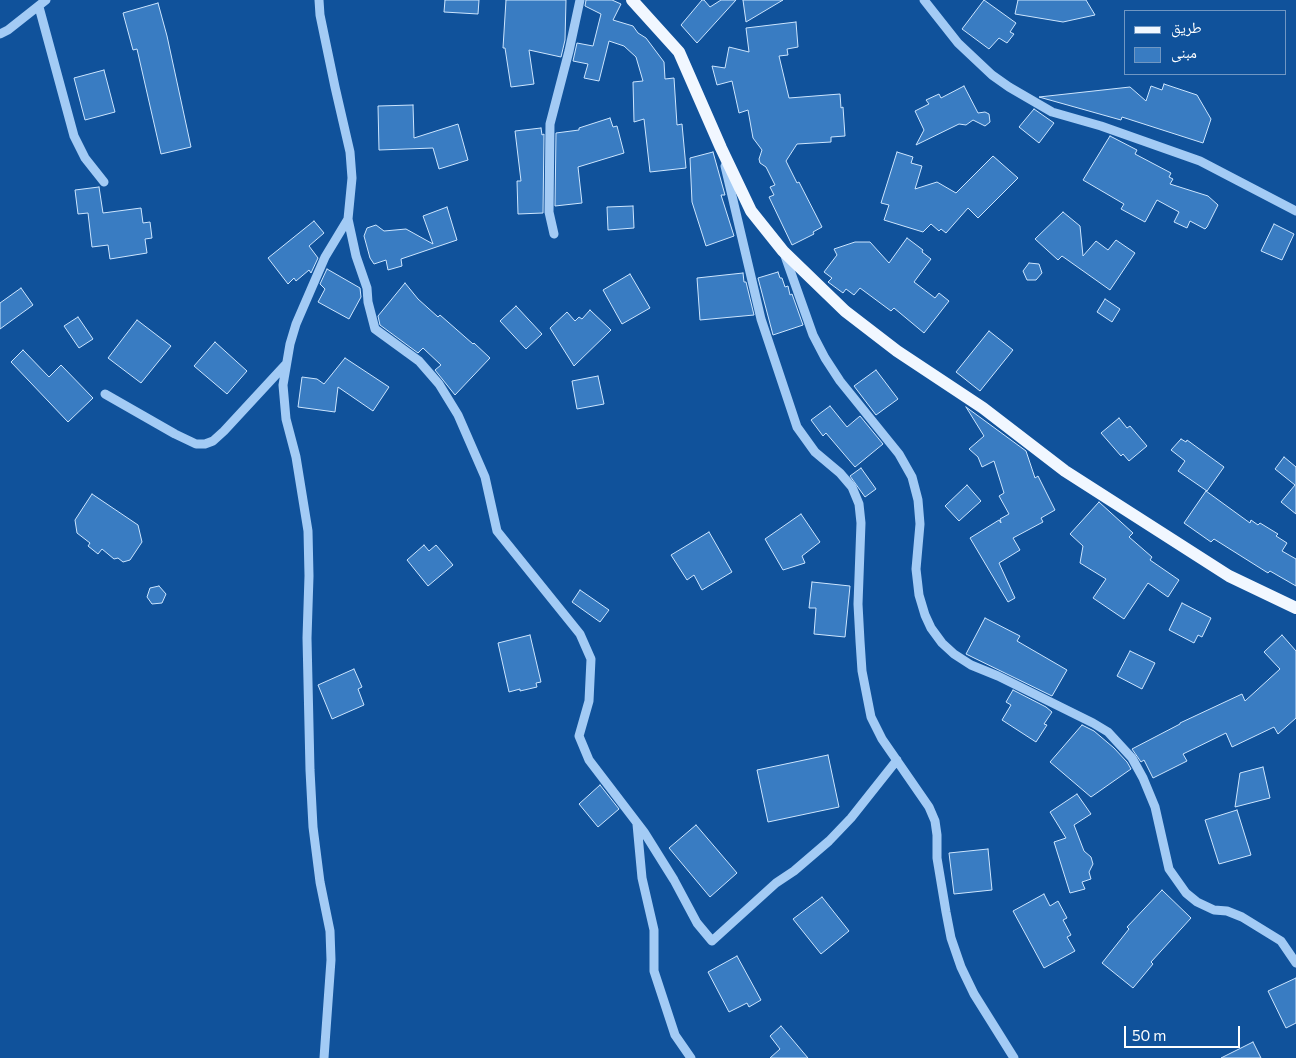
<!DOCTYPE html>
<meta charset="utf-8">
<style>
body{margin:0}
#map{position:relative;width:1296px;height:1058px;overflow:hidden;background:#10529b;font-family:Commissioner,"Noto Naskh Arabic",sans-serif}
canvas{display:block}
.legend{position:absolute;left:1124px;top:10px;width:162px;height:65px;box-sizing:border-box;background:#10529b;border:1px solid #7097c3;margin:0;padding:6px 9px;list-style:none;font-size:15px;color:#fff}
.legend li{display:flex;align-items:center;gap:10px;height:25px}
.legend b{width:25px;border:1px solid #7097c3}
.scale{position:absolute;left:1124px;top:1026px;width:116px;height:22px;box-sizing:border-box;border:2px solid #fff;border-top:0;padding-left:6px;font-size:15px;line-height:18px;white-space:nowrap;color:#fff;-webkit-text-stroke:4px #10529b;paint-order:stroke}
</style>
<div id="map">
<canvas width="1296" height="1058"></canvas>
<ul class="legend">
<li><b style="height:6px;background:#f1f7ff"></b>طريق</li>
<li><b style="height:14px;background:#397cc2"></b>مبنى</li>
</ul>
<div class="scale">50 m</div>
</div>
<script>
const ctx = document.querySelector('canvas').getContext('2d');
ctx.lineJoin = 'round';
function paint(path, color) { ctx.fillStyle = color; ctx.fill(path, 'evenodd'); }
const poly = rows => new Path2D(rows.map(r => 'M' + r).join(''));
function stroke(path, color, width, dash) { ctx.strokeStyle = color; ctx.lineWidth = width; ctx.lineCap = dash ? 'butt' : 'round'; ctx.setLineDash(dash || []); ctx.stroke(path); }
const building = poly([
 [445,0,479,0,478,14,444,12,445,0],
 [506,0,566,0,565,40,561,57,529,50,534,84,511,87,505,48,503,48,506,0],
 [586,0,612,0,621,4,613,20,633,26,638,33,646,38,664,62,665,79,674,78,677,125,682,124,686,168,650,172,644,119,634,122,633,82,643,81,636,57,624,46,609,41,599,81,584,78,588,64,573,61,577,43,593,46,601,14,585,6,586,0],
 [702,0,704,0,710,7,721,0,736,0,697,43,681,25,702,0],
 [743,0,783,0,746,22,743,0],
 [984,0,1016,23,1010,32,1014,34,1007,43,999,38,989,49,962,29,984,0],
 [1018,0,1086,0,1095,15,1063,22,1015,14,1018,0],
 [158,3,167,36,191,147,161,154,137,49,133,50,123,13,158,3],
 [796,22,798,47,787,49,788,55,779,56,789,98,840,94,841,108,843,107,845,136,831,137,831,142,797,144,786,161,797,183,799,182,822,227,813,232,814,234,792,245,769,197,774,195,770,187,775,185,766,167,760,163,759,159,762,150,753,138,748,110,739,113,732,81,717,85,712,66,725,68,729,47,749,52,746,28,796,22],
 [104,70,115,112,85,120,74,78,104,70],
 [1164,84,1197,95,1211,119,1203,143,1122,117,1121,120,1039,97,1130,87,1146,101,1151,86,1162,90,1164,84],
 [964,86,978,113,985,112,989,114,990,122,985,126,973,120,966,125,959,124,916,145,924,130,915,111,929,104,926,100,939,94,941,98,964,86],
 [413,105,414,138,458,124,468,160,439,169,433,148,379,150,378,106,413,105],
 [1034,109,1054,123,1039,143,1019,127,1034,109],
 [610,118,613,127,617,126,624,153,578,167,582,203,555,206,556,133,579,130,579,128,610,118],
 [541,128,542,135,544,134,543,213,518,214,517,181,521,181,515,131,541,128],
 [1110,136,1137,150,1135,154,1171,173,1169,177,1173,179,1170,184,1208,196,1218,205,1207,227,1205,229,1190,221,1187,228,1174,222,1179,212,1157,200,1145,222,1121,209,1124,204,1083,180,1110,136],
 [713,152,725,195,721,195,734,236,706,246,692,202,690,158,713,152],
 [897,152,913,157,911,163,922,166,915,189,937,182,956,193,993,156,1018,178,978,218,968,208,946,233,941,229,939,231,931,224,923,232,884,220,889,205,881,203,897,152],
 [99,187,103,213,141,208,143,223,150,222,152,238,145,239,147,253,110,259,108,245,92,247,88,213,78,214,75,190,99,187],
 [633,206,634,228,608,230,607,207,633,206],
 [447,207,457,240,401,259,402,266,388,270,386,260,374,264,370,258,364,236,367,228,376,225,384,231,406,229,433,244,423,216,447,207],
 [1063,212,1080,226,1083,256,1096,241,1108,250,1116,240,1135,253,1110,290,1062,256,1058,260,1035,239,1063,212],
 [314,221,324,233,309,246,318,258,311,273,309,270,296,281,294,278,288,284,268,258,314,221],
 [1274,224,1294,234,1282,260,1261,251,1274,224],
 [907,238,923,250,922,252,931,259,914,282,935,298,939,293,949,301,924,333,894,308,891,311,860,288,854,295,846,289,843,293,828,282,832,278,824,272,837,255,834,249,855,242,870,242,889,263,907,238],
 [1029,263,1039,264,1042,273,1036,280,1027,280,1023,271,1029,263],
 [327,269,360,288,361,297,349,319,318,302,325,289,320,284,327,269],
 [778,272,780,278,782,278,785,287,788,286,790,295,792,294,803,325,773,335,758,278,778,272],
 [743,273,744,282,746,282,754,315,700,320,697,278,743,273],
 [630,274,650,308,622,324,603,290,630,274],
 [405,283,418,299,438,317,440,315,473,344,474,343,490,358,455,395,435,370,441,365,423,348,418,353,380,325,378,316,405,283],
 [21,288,33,305,0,329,0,303,21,288],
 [1105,299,1120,309,1112,322,1097,312,1105,299],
 [516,306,542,334,526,349,500,321,516,306],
 [590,310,611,330,574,366,550,328,567,312,575,321,579,317,582,319,590,310],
 [78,317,93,339,79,348,64,326,78,317],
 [137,320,171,346,141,383,108,358,137,320],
 [989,331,1013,350,980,391,956,372,989,331],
 [215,342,247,371,227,394,194,366,215,342],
 [23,350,49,377,61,365,93,398,68,422,11,362,23,350],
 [345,358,389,387,373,411,338,387,335,412,298,407,302,377,317,379,324,384,345,358],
 [876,370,898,399,876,415,854,386,876,370],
 [598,376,604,404,577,409,572,381,598,376],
 [830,406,847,427,860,416,883,444,855,467,826,433,823,436,811,420,830,406],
 [966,407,1026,451,1035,478,1038,476,1055,510,1041,518,1043,522,1013,538,1020,550,999,563,1015,598,1008,602,970,538,999,520,1001,523,1000,519,1009,514,999,496,1004,493,994,461,982,467,978,457,969,449,984,436,966,407],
 [1119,418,1127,428,1130,426,1147,446,1129,461,1123,454,1121,456,1101,433,1119,418],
 [1181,439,1186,442,1187,440,1224,467,1207,491,1178,471,1185,461,1171,450,1181,439],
 [1284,457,1296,467,1296,514,1281,502,1295,485,1275,469,1284,457],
 [861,468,876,489,865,497,850,476,861,468],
 [967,485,981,501,959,521,945,506,967,485],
 [1206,491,1250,523,1251,520,1258,525,1260,523,1278,534,1276,536,1287,543,1282,551,1296,559,1296,586,1270,571,1268,573,1214,539,1211,542,1184,523,1206,491],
 [92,494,138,525,142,542,130,560,123,562,118,558,114,559,102,549,98,554,88,546,90,543,77,533,75,520,92,494],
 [1099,502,1133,533,1129,537,1152,557,1150,560,1179,580,1168,597,1148,583,1124,619,1093,598,1106,579,1080,563,1083,546,1070,534,1099,502],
 [801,514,820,542,802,556,805,563,783,570,765,539,801,514],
 [709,532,732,572,702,590,694,575,687,580,671,555,709,532],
 [424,545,429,551,436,545,453,565,428,586,407,560,424,545],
 [812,582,850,586,845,637,814,634,816,608,809,608,812,582],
 [159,586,166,594,162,603,152,604,147,597,150,588,159,586],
 [580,590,609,610,600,622,572,602,580,590],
 [1182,603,1211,618,1202,637,1198,635,1194,643,1169,630,1182,603],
 [985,618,1020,636,1017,641,1067,670,1052,696,966,654,985,618],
 [530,635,541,682,536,683,537,687,520,691,520,689,509,692,498,643,530,635],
 [1282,635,1296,651,1296,718,1278,734,1274,727,1232,747,1226,733,1183,754,1187,761,1153,778,1144,760,1141,762,1132,749,1180,724,1180,723,1242,694,1245,701,1280,669,1264,652,1282,635],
 [1130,651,1155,663,1142,689,1117,676,1130,651],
 [354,669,362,687,358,689,364,705,332,719,318,685,354,669],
 [1013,690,1046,707,1052,712,1044,724,1047,725,1036,742,1002,720,1011,705,1006,702,1013,690],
 [1082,725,1094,731,1114,748,1127,762,1131,769,1091,797,1050,762,1082,725],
 [828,755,839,807,768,822,757,770,828,755],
 [1263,767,1270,798,1235,807,1240,773,1263,767],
 [600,785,619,809,598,827,579,804,600,785],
 [1077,794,1091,814,1074,825,1084,851,1091,857,1093,864,1089,872,1091,879,1082,882,1085,889,1070,893,1054,842,1066,838,1050,812,1077,794],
 [1237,810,1251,855,1219,864,1205,820,1237,810],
 [696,825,737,873,710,897,669,848,696,825],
 [988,849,992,890,954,894,949,853,988,849],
 [1162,890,1191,918,1151,962,1153,964,1133,988,1102,963,1129,929,1127,927,1162,890],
 [1044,894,1050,906,1058,901,1067,918,1063,920,1071,935,1067,937,1075,951,1044,968,1013,911,1044,894],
 [822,897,849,931,821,954,793,919,822,897],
 [737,956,761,1000,749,1007,747,1003,729,1012,708,972,737,956],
 [1296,978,1296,1023,1286,1028,1268,991,1296,978],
 [781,1026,808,1058,770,1058,780,1049,770,1036,781,1026],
 [1253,1042,1261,1058,1221,1058,1253,1042]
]);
paint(building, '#397cc2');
stroke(building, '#cce5fe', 1);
stroke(poly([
 [319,0,320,15,335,87,350,152,352,178,348,219,325,257,296,324,290,344,283,385,286,419,296,457,308,531,309,576,307,638,310,770,313,827,320,882,330,931,331,960,324,1058],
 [924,0,958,43,992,75,1009,87,1052,112,1101,126,1200,161,1296,211],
 [39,7,74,136,85,158,104,182],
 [0,34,8,30,46,0],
 [725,166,761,319,797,427,815,452,840,473,852,487,859,504,861,523,858,604,860,641,862,671,871,717,882,739,929,807,935,821,937,835,937,858,946,912,951,938,961,967,974,994,1014,1058],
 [348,219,356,256,367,288,368,302,375,329,419,361,439,384,458,415,485,477,497,531,580,634,591,659,589,701,579,736,589,760,644,832,674,880,697,923,712,941,776,883,794,871,829,841,851,818,897,760],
 [554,234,549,212,550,124,569,51,580,0],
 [784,253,813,335,825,358,840,381,899,454,912,477,918,500,920,524,916,569,919,595,925,615,931,628,942,643,954,654,971,665,998,676,1093,723,1108,732,1132,758,1143,778,1155,807,1169,869,1186,893,1197,902,1214,910,1227,911,1242,917,1281,941,1296,963],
 [105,394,175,434,196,444,205,444,213,441,224,431,286,364],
 [637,824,642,878,654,930,654,971,675,1035,691,1058]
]), '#a3cbf5', 9);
stroke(poly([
 [632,0,679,52,721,148,751,211,783,251,845,311,897,351,983,408,1065,471,1229,576,1296,608]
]), '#f1f7ff', 12);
</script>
